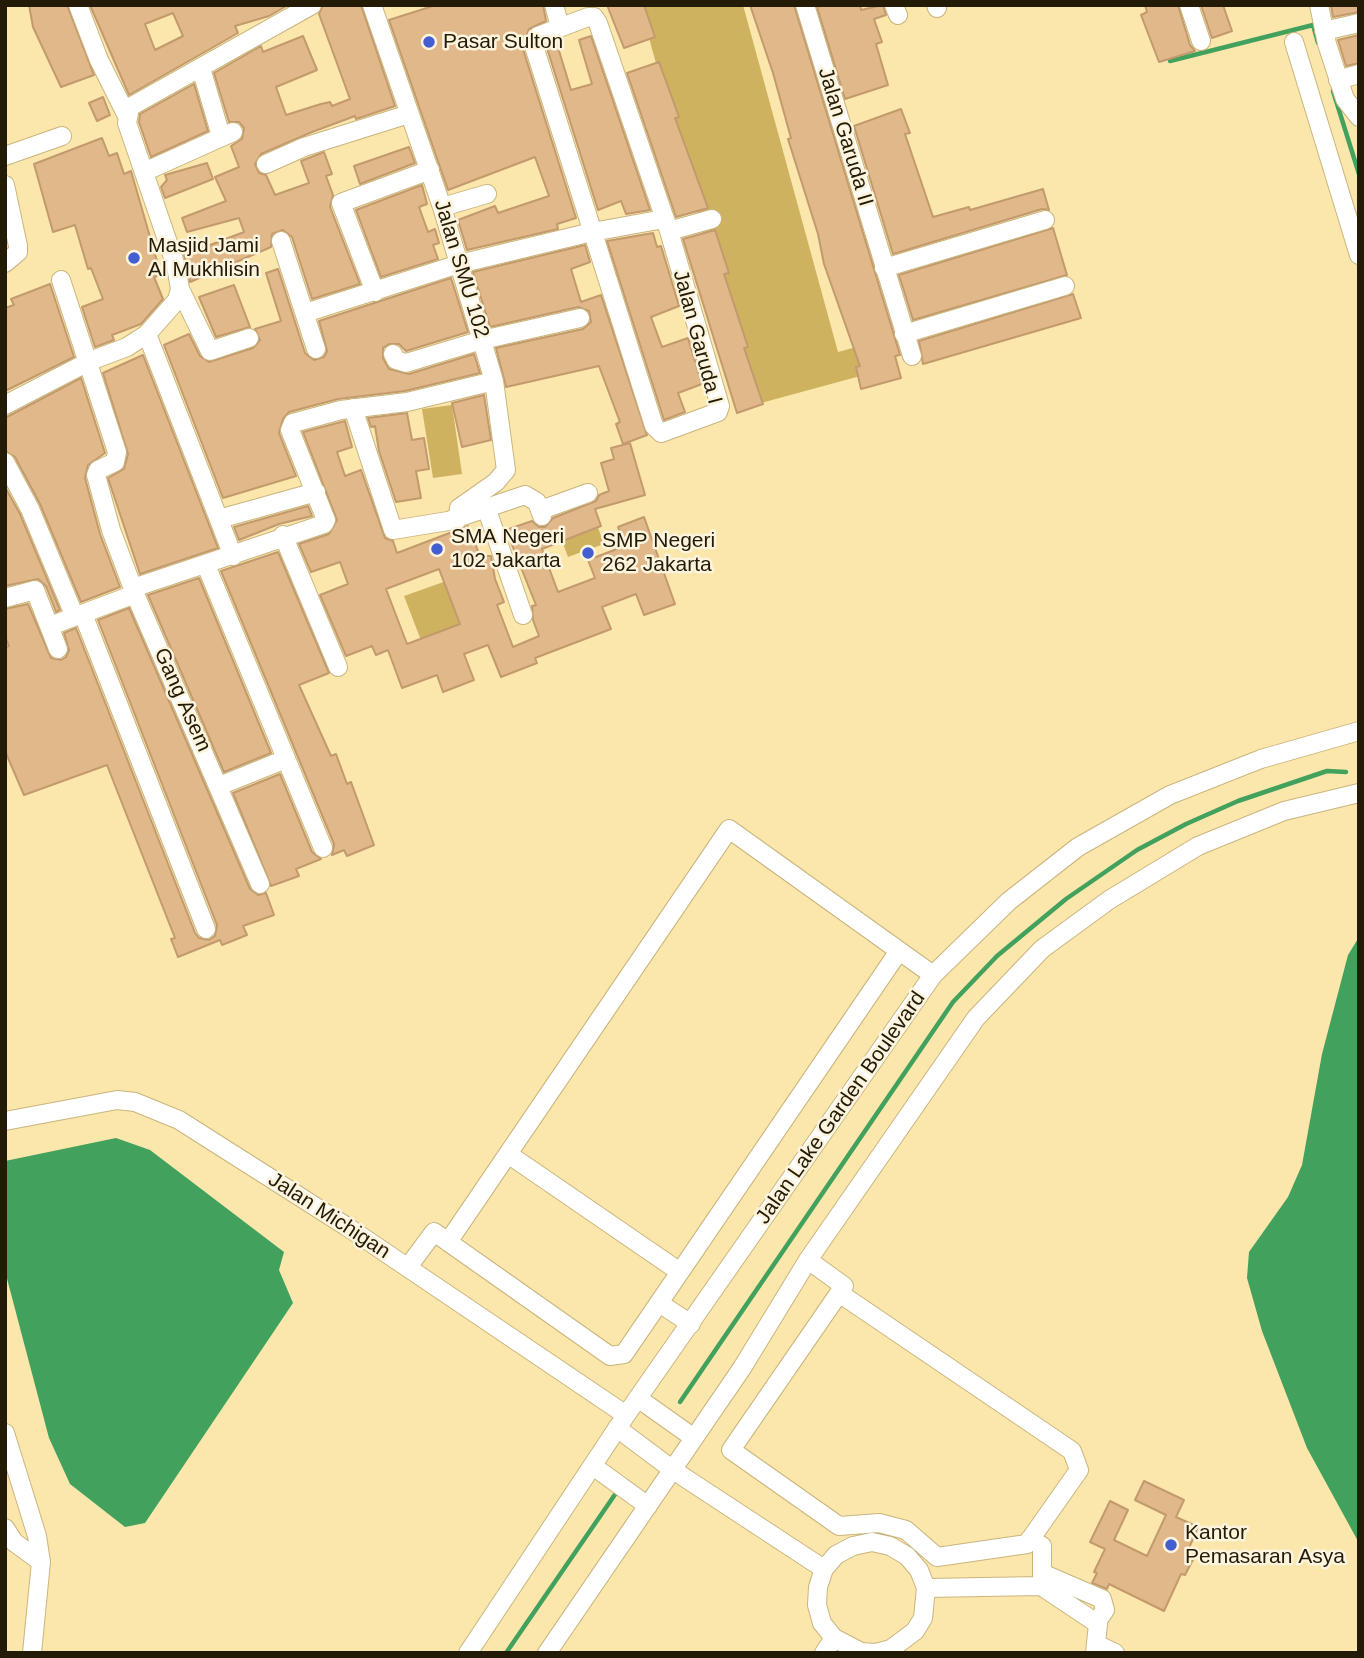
<!DOCTYPE html>
<style>
body{margin:0}
#map{position:relative;width:1364px;height:1658px;overflow:hidden;background:#fbe6ac;font-family:Arial,sans-serif}
canvas{display:block}
.frame{position:absolute;inset:0;border:7px solid #231b05;pointer-events:none}
</style>
<div id="map">
<canvas width="1364" height="1658"></canvas>
<div class="frame"></div>
</div>
<script>
const ctx = document.querySelector('canvas').getContext('2d');
ctx.lineJoin = 'round';
function paint(path, color) { ctx.fillStyle = color; ctx.fill(path, 'evenodd'); }
const poly = rows => new Path2D(rows.map(r => 'M' + r).join(''));
function stroke(path, color, width, dash) { ctx.strokeStyle = color; ctx.lineWidth = width; ctx.lineCap = dash ? 'butt' : 'round'; ctx.setLineDash(dash || []); ctx.stroke(path); }
function write(font, color, halo, rows, align = 'center') {
  ctx.font = font + ' Arial,sans-serif'; ctx.lineWidth = 5; ctx.setLineDash([]); ctx.textBaseline = 'middle'; ctx.strokeStyle = halo; ctx.fillStyle = color; for (const [text, x, y, turn = 0] of rows) {
    ctx.save(); ctx.translate(x, y); ctx.rotate((+turn || 0) * Math.PI / 180); ctx.textAlign = isNaN(turn) ? turn : align; if (halo) ctx.strokeText(text, 0, 0); ctx.fillText(text, 0, 0); ctx.restore();
  }
}
paint(poly([
 [640,5,743,5,838,352,889,338,897,366,750,406],
 [452,405,462,474,433,478,422,409],
 [597,525,604,544,568,557,561,538],
 [449,580,466,626,422,643,404,596]
]), '#cfb25f');
paint(poly([
 [1359,937,1359,1543,1307,1448,1262,1331,1247,1278,1249,1252,1288,1197,1302,1165,1322,1054,1348,955],
 [116,1138,150,1150,284,1252,279,1270,293,1303,145,1523,125,1527,70,1484,49,1438,5,1271,5,1161]
]), '#42a15d');
stroke(poly([
 [1170,61,1313,25,1318,43],
 [1333,91,1359,174],
 [680,1402,953,1002,997,956,1066,899,1137,850,1186,824,1238,801,1327,771,1346,772],
 [506,1653,616,1493]
]), '#42a15d', 4.5);
const building = poly([
 [29,5,67,5,94,75,61,87,33,27,29,5],
 [90,5,288,5,269,16,235,26,238,33,129,95,90,5],
 [173,13,183,36,155,50,145,24,173,13],
 [323,5,361,5,395,106,356,119,355,116,312,132,261,154,255,164,259,173,266,175,275,195,309,183,301,161,324,152,332,174,326,176,333,195,330,207,360,284,312,299,292,237,283,230,272,234,271,247,190,282,184,255,244,232,239,218,187,232,182,218,226,201,215,177,239,167,231,146,242,139,244,128,239,122,229,122,214,73,261,46,263,52,303,36,317,70,276,87,286,115,321,104,330,102,332,106,350,99,319,14,323,5],
 [436,5,543,5,546,21,529,29,522,46,576,218,557,224,558,229,467,250,458,220,495,206,498,213,549,196,535,157,448,190,389,20,436,5],
 [607,5,644,5,655,37,624,48,607,5],
 [750,5,794,5,900,355,895,356,901,378,861,389,856,367,860,366,824,264,818,234,788,139,791,138,773,73,750,5],
 [823,5,860,5,861,10,883,5,886,15,874,19,882,42,876,44,888,85,845,99,817,7,823,5],
 [1145,5,1178,5,1190,45,1195,51,1159,62,1141,15,1147,12,1145,5],
 [1201,5,1223,5,1232,31,1212,38,1201,5],
 [1331,5,1359,5,1359,12,1333,17,1331,5],
 [1359,35,1359,63,1346,66,1338,40,1359,35],
 [591,36,650,210,626,214,621,201,598,210,546,45,556,41,571,90,592,84,579,40,591,36],
 [659,62,679,117,675,118,708,208,676,217,627,73,659,62],
 [194,84,208,131,151,157,139,122,140,114,194,84],
 [103,97,110,115,97,121,89,103,103,97],
 [901,109,910,133,905,134,933,217,969,207,970,210,1043,189,1049,210,1042,209,893,254,854,126,901,109],
 [102,138,109,156,117,153,124,174,131,171,161,275,154,277,163,299,141,324,112,335,114,340,95,347,82,307,103,299,91,268,88,269,75,225,53,232,34,164,102,138],
 [409,147,415,163,360,184,354,166,409,147],
 [207,163,213,179,165,198,161,187,167,180,165,175,207,163],
 [422,185,427,204,419,207,428,232,435,229,439,243,433,245,438,259,381,277,356,210,422,185],
 [1053,228,1067,275,913,320,899,275,1053,228],
 [715,230,729,273,724,274,748,347,744,348,763,404,737,413,683,239,715,230],
 [653,233,657,247,661,246,679,306,651,317,662,347,688,338,702,384,678,393,685,412,664,420,607,241,653,233],
 [585,245,590,262,571,269,581,302,601,295,647,435,623,444,616,424,620,422,599,366,506,387,496,348,583,329,591,322,589,311,578,307,490,327,473,272,585,245],
 [278,269,305,353,314,360,324,357,327,351,319,321,451,278,468,332,406,351,399,344,389,344,383,348,383,358,389,369,409,374,474,354,480,373,405,391,338,399,289,412,283,419,279,433,296,476,223,498,164,345,189,334,200,356,209,362,253,348,260,340,255,329,281,321,266,273,278,269],
 [50,284,74,357,5,391,5,308,14,305,11,299,50,284],
 [234,285,250,327,216,337,199,297,234,285],
 [1073,294,1081,318,923,364,919,341,1073,294],
 [143,355,218,548,140,574,108,478,124,469,128,454,103,373,143,355],
 [81,378,105,453,88,465,85,478,100,534,120,587,81,602,40,504,15,457,5,451,5,418,81,378],
 [484,395,491,440,462,447,452,403,484,395],
 [407,413,412,440,424,438,429,469,416,471,421,498,396,502,379,451,375,426,371,427,368,418,407,413],
 [345,421,352,447,337,452,345,476,361,470,385,538,393,541,397,553,468,526,480,556,491,556,495,579,504,602,497,605,513,647,539,636,533,620,532,606,536,605,506,530,532,521,539,527,545,527,553,518,596,501,599,495,609,491,601,463,614,459,611,448,630,443,645,495,595,509,601,526,542,549,558,592,595,578,588,560,625,546,618,527,644,517,675,604,644,615,636,594,602,607,611,629,535,658,537,663,501,677,488,645,464,654,474,680,443,692,437,675,402,688,388,650,376,655,372,646,346,656,320,595,348,584,340,562,311,572,299,544,329,534,337,520,303,432,345,421],
 [439,569,460,624,407,644,386,589,439,569],
 [5,487,20,514,60,610,56,612,46,586,38,579,5,586,5,487],
 [308,506,312,516,279,524,239,540,234,527,308,506],
 [278,552,329,673,299,685,331,756,336,754,347,784,351,782,374,845,347,856,344,850,332,855,334,844,221,571,278,552],
 [199,578,271,753,224,772,148,595,199,578],
 [28,604,51,658,61,660,66,657,69,650,64,633,76,628,195,933,199,938,209,940,215,936,217,925,98,620,129,608,250,889,258,895,266,893,274,915,243,926,247,935,222,945,220,940,178,957,171,939,175,938,107,765,24,795,5,751,5,647,9,646,5,636,5,609,28,604],
 [280,774,312,852,321,859,296,869,299,876,271,886,233,793,280,774],
 [1144,1481,1184,1500,1176,1517,1198,1527,1189,1548,1197,1552,1185,1575,1181,1574,1164,1611,1109,1584,1107,1589,1092,1583,1097,1573,1094,1572,1105,1549,1090,1542,1110,1501,1128,1510,1114,1540,1147,1556,1166,1515,1135,1500,1144,1481]
]);
paint(building, '#e1b889');
stroke(building, '#c29a6d', 2);
const minor = poly([
 [78,5,99,60,127,116],
 [372,5,442,207,494,381,506,470,496,482,459,508,458,519],
 [554,5,560,27],
 [805,5,912,356],
 [894,5,898,15],
 [936,5,937,8],
 [1189,5,1201,41],
 [1319,5,1327,44,1345,99,1359,117],
 [588,17,594,17,598,23,669,231,720,406,718,412,661,433,654,426,533,43,538,36,588,17],
 [1324,31,1359,23],
 [1294,42,1359,255],
 [201,68,221,136],
 [1338,80,1359,74],
 [5,156,62,136],
 [266,164,304,147,409,114],
 [144,172,233,132],
 [5,185,18,246,18,252,5,263],
 [442,207,487,194],
 [669,231,712,219],
 [281,241,316,349],
 [884,268,1045,220],
 [61,280,117,452,115,462,98,470,96,475,111,530,135,594,260,884],
 [180,289,210,351,249,338],
 [375,292,341,203,430,170],
 [305,313,459,264,592,232,664,219],
 [147,334,233,556],
 [904,334,1065,286],
 [393,354,396,360,406,363,482,340,580,318],
 [5,405,90,361,127,347,147,334,177,300,180,289,176,266,127,123,130,107,312,5],
 [353,408,393,530,448,521,525,495,537,502,542,516],
 [5,462,30,509,75,617],
 [487,510,523,615],
 [541,510,588,493],
 [219,519,316,492],
 [283,535,338,667],
 [206,565,323,848],
 [133,588,324,524,326,520,290,430,293,423,341,410,407,402,494,381],
 [5,598,35,590,58,649],
 [83,614,206,929],
 [50,626,135,594],
 [219,786,286,759],
 [5,1121,117,1100,135,1102,179,1120,349,1228,626,1415],
 [508,1154,680,1272],
 [448,1242,729,829,933,975],
 [808,1260,844,1286,731,1450,839,1526,879,1523,906,1530,937,1557,1027,1544,1079,1470,1072,1451,839,1293],
 [408,1267,434,1232,610,1356,624,1354,899,951],
 [659,1303,691,1324],
 [639,1399,694,1438],
 [617,1428,673,1470,824,1569],
 [5,1433,37,1536,41,1562,32,1653],
 [593,1466,648,1506],
 [5,1528,14,1542,41,1562],
 [1030,1539,1042,1546,1042,1583],
 [1044,1574,1102,1599,1105,1610,1096,1623],
 [926,1588,1041,1586,1098,1624,1095,1653],
 [1098,1645,1115,1653],
 [468,1653,626,1415,933,975,1009,901,1078,847,1170,795,1261,759,1359,731],
 [547,1653,742,1368,808,1260,976,1018,1042,949,1109,900,1198,846,1284,811,1359,793],
 [824,1653,834,1638],
 [876,1653,861,1652,834,1638,822,1623,817,1605,818,1587,824,1569,836,1555,853,1546,872,1542,890,1546,907,1556,919,1570,926,1588,923,1618,915,1631,891,1649,876,1653]
]);
stroke(minor, '#c9b57d', 20);
stroke(minor, '#fff', 18);
for (const [x, y, r, color] of [
 [429,42,7,"#445dd0"],
 [134,258,7,"#445dd0"],
 [437,549,7,"#445dd0"],
 [588,553,7,"#445dd0"],
 [1171,1545,7,"#445dd0"]
]) { const dot = new Path2D(); dot.arc(x, y, r, 0, 2 * Math.PI); ctx.fillStyle = color; ctx.fill(dot); stroke(dot, '#fdf4de', 2.5); }
write('21px', '#231b05', '#fdf4de', [
 ["Pasar Sulton",443,42],
 ["Masjid Jami",148,246],
 ["Al Mukhlisin",148,270],
 ["SMA Negeri",451,537],
 ["102 Jakarta",451,561],
 ["SMP Negeri",602,541],
 ["262 Jakarta",602,565],
 ["Kantor",1185,1533],
 ["Pemasaran Asya",1185,1557]
], 'left');
write('21px', '#231b05', '#fdf4de', [
 ["Jalan Garuda II",845,137,73],
 ["Jalan SMU 102",461,269,73],
 ["Jalan Garuda I",697,337,75],
 ["Gang Asem",182,700,66],
 ["Jalan Lake Garden Boulevard",841,1108,-55],
 ["Jalan Michigan",329,1216,33]
]);
</script>
